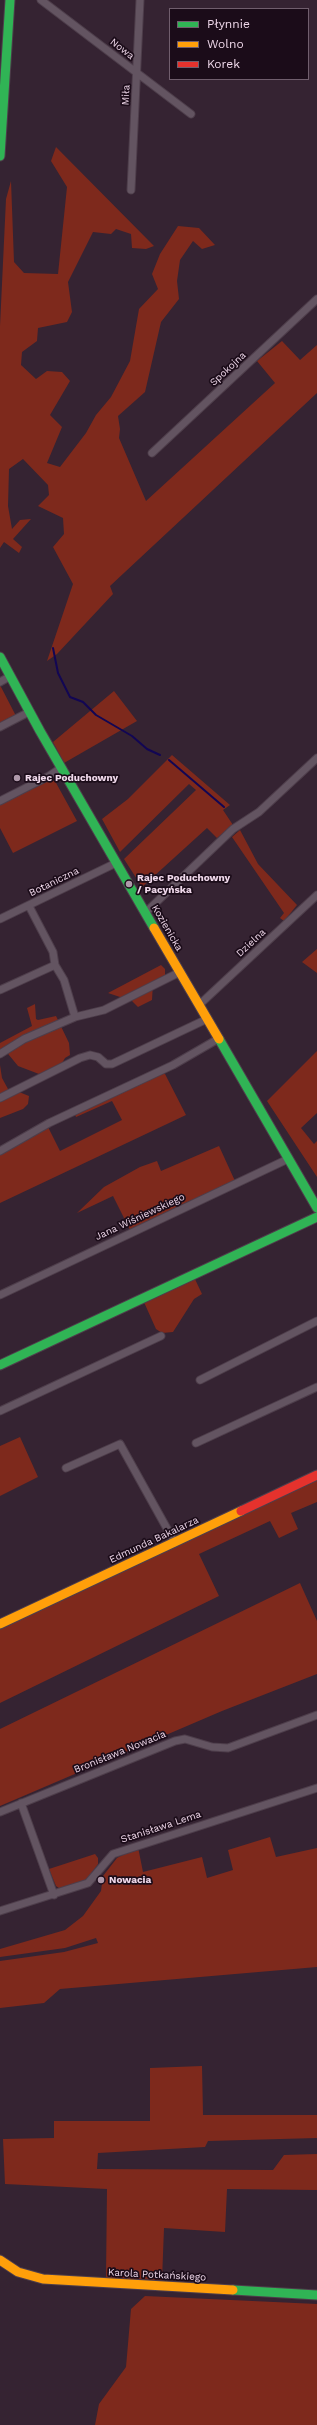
<!DOCTYPE html>
<meta charset="utf-8">
<style>
body{margin:0}
#map{position:relative;width:317px;height:2425px;overflow:hidden;background:#352332;font-family:"Work Sans",sans-serif}
canvas{display:block}
.legend{position:absolute;left:169px;top:8px;width:140px;height:72px;box-sizing:border-box;background:#1b0c19;border:1px solid #705e6d;margin:0;padding:5px 7px;list-style:none;font-size:12px;color:#f0d9eb}
.legend li{display:flex;align-items:center;gap:8px;height:20px}
.legend b{width:20px;border:1px solid #705e6d}
</style>
<div id="map">
<canvas width="317" height="2425"></canvas>
<ul class="legend">
<li><b style="height:5px;background:#30b455"></b>Płynnie</li>
<li><b style="height:5px;background:#ff9f0a"></b>Wolno</li>
<li><b style="height:5px;background:#e5322d"></b>Korek</li>
</ul>
</div>
<script>
const ctx = document.querySelector('canvas').getContext('2d');
ctx.lineJoin = 'round';
function paint(path, color) { ctx.fillStyle = color; ctx.fill(path, 'evenodd'); }
const poly = rows => new Path2D(rows.map(r => 'M' + r).join(''));
function stroke(path, color, width, dash) { ctx.strokeStyle = color; ctx.lineWidth = width; ctx.lineCap = dash ? 'butt' : 'round'; ctx.setLineDash(dash || []); ctx.stroke(path); }
function write(font, color, halo, rows, align = 'center') {
  ctx.font = font + ' "Work Sans",sans-serif'; ctx.lineWidth = 3.5; ctx.setLineDash([]); ctx.textBaseline = 'middle'; ctx.strokeStyle = halo; ctx.fillStyle = color; for (const [text, x, y, turn = 0] of rows) {
    ctx.save(); ctx.translate(x, y); ctx.rotate((+turn || 0) * Math.PI / 180); ctx.textAlign = isNaN(turn) ? turn : align; if (halo) ctx.strokeText(text, 0, 0); ctx.fillText(text, 0, 0); ctx.restore();
  }
}
paint(poly([
 [56,147,154,246,146,249,132,248,131,234,116,229,111,234,93,232,68,282,72,312,67,322,38,328,37,341,22,352,21,365,36,379,47,371,62,372,70,381,50,415,62,427,47,463,60,467,86,433,96,415,111,397,130,361,139,309,158,289,152,274,160,254,178,226,199,228,215,245,202,249,193,241,180,260,177,281,179,299,161,322,145,392,118,416,120,429,119,438,146,501,275,383,257,361,282,341,300,360,317,345,317,393,110,586,113,594,57,654,47,661,73,584,53,547,64,534,63,518,38,506,49,495,48,485,23,459,9,469,8,506,12,529,20,520,31,519,13,539,22,547,19,553,4,542,0,548,0,326,6,199,11,181,14,262,24,273,58,274,67,187,51,161],
 [0,685,16,716,0,723],
 [114,691,137,721,64,763,53,742],
 [172,755,230,805,223,810,233,825,217,838,207,828,142,887,124,859,196,790,189,784,120,852,102,819,128,799],
 [49,781,55,781,77,821,13,853,0,828,0,804],
 [240,830,258,864,297,905,284,921,280,918,284,913,232,837],
 [317,949,317,973,302,962],
 [161,965,165,969,165,975,153,983,152,1000,138,1007,132,1001,108,993],
 [35,1004,36,1019,38,1020,56,1016,69,1043,70,1055,65,1058,61,1065,39,1074,18,1066,4,1049,0,1052,0,1043,32,1026,27,1008],
 [317,1051,317,1113,301,1128,314,1144,317,1141,317,1177,267,1101],
 [0,1065,2,1078,8,1089,14,1094,19,1092,29,1096,28,1104,23,1109,0,1118],
 [161,1072,165,1074,186,1115,0,1203,0,1153,48,1127,60,1151,122,1120,112,1101,76,1117,75,1114],
 [219,1146,235,1181,131,1232,113,1196,77,1213,104,1187,140,1167,157,1161,161,1171],
 [194,1277,202,1294,194,1299,173,1332,162,1333,156,1329,143,1300],
 [20,1437,38,1477,0,1496,0,1446],
 [317,1478,317,1502,291,1513,298,1529,279,1538,270,1521,199,1554,219,1596,0,1703,0,1628],
 [300,1583,317,1621,317,1674,222,1711,0,1806,0,1729],
 [270,1837,276,1857,317,1848,317,1967,60,1989,44,2003,0,2008,0,1961,64,1952,98,1943,96,1938,65,1948,0,1957,0,1949,65,1930,83,1916,101,1891,103,1876,117,1858,138,1847,143,1872,202,1857,207,1878,233,1870,228,1850],
 [95,1854,98,1858,98,1864,85,1882,64,1888,59,1888,56,1886,49,1869],
 [202,2066,203,2115,317,2115,317,2138,208,2141,205,2147,98,2153,97,2169,273,2170,284,2155,317,2154,317,2190,227,2189,225,2232,164,2228,162,2280,106,2278,107,2189,5,2184,3,2139,54,2138,54,2121,150,2121,150,2068],
 [145,2296,317,2304,317,2425,95,2425,99,2404,126,2367,131,2309]
]), '#7e291c');
stroke(poly([
 [53,648,58,673,70,697,83,702,96,715,132,736,147,749,160,755],
 [169,760,224,807]
]), '#120654', 2);
const street = poly([
 [41,0,191,114],
 [131,190,140,0],
 [152,453,317,299],
 [0,682,9,677],
 [0,727,29,712],
 [0,801,49,776,61,768],
 [29,906,53,952,55,965,64,980,75,1017],
 [145,913,233,829,259,812,317,758],
 [0,919,116,863],
 [0,990,55,965],
 [199,1005,317,895],
 [0,1054,24,1039,75,1017,104,1010,180,972],
 [0,1098,80,1058,90,1055,98,1057,106,1064,112,1064,207,1019],
 [0,1151,49,1123,173,1065,218,1039],
 [0,1295,288,1159],
 [200,1380,317,1321],
 [0,1411,161,1336],
 [196,1443,317,1387],
 [66,1468,120,1444,175,1543],
 [21,1803,54,1895],
 [0,1812,175,1741,185,1739,212,1747,228,1748,317,1715],
 [0,1911,88,1883,113,1854,317,1788]
]);
const fast = poly([
 [0,156,10,0],
 [0,657,40,731,154,928],
 [219,1039,317,1208],
 [0,1365,317,1217],
 [233,2290,317,2295]
]);
const slow = poly([
 [154,928,219,1039],
 [0,1624,241,1511],
 [0,2260,18,2272,43,2279,233,2290]
]);
const jam = poly([
 [241,1511,317,1475]
]);
stroke(street, '#4e3e4b', 9);
stroke(fast, '#4e3e4b', 11);
stroke(slow, '#4e3e4b', 11);
stroke(jam, '#4e3e4b', 11);
stroke(street, '#635461', 7);
stroke(fast, '#30b455', 9);
stroke(slow, '#ff9f0a', 9);
stroke(jam, '#e5322d', 9);
for (const [x, y, r, color] of [
 [17,778,4,"#af99aa"],
 [129,884,4,"#af99aa"],
 [101,1880,4,"#af99aa"]
]) { const dot = new Path2D(); dot.arc(x, y, r, 0, 2 * Math.PI); ctx.fillStyle = color; ctx.fill(dot); stroke(dot, '#1b0c19', 1.5); }
write('10px', '#f0d9eb', '#1b0c19', [
 ["Nowa",122,49,38],
 ["Miła",126,95,-87],
 ["Spokojna",228,369,-43],
 ["Botaniczna",54,882,-26],
 ["Kozienicka",167,928,60],
 ["Dzielna",251,943,-43],
 ["Jana Wiśniewskiego",140,1217,-25],
 ["Edmunda Bakalarza",154,1540,-25],
 ["Bronisława Nowacia",120,1752,-22],
 ["Stanisława Lema",161,1827,-18],
 ["Karola Potkańskiego",157,2275,3]
]);
write('bold 10px', '#f0d9eb', '#1b0c19', [
 ["Rajec Poduchowny",25,778],
 ["Rajec Poduchowny",137,878],
 ["/ Pacyńska",137,890],
 ["Nowacia",109,1880]
], 'left');
</script>
